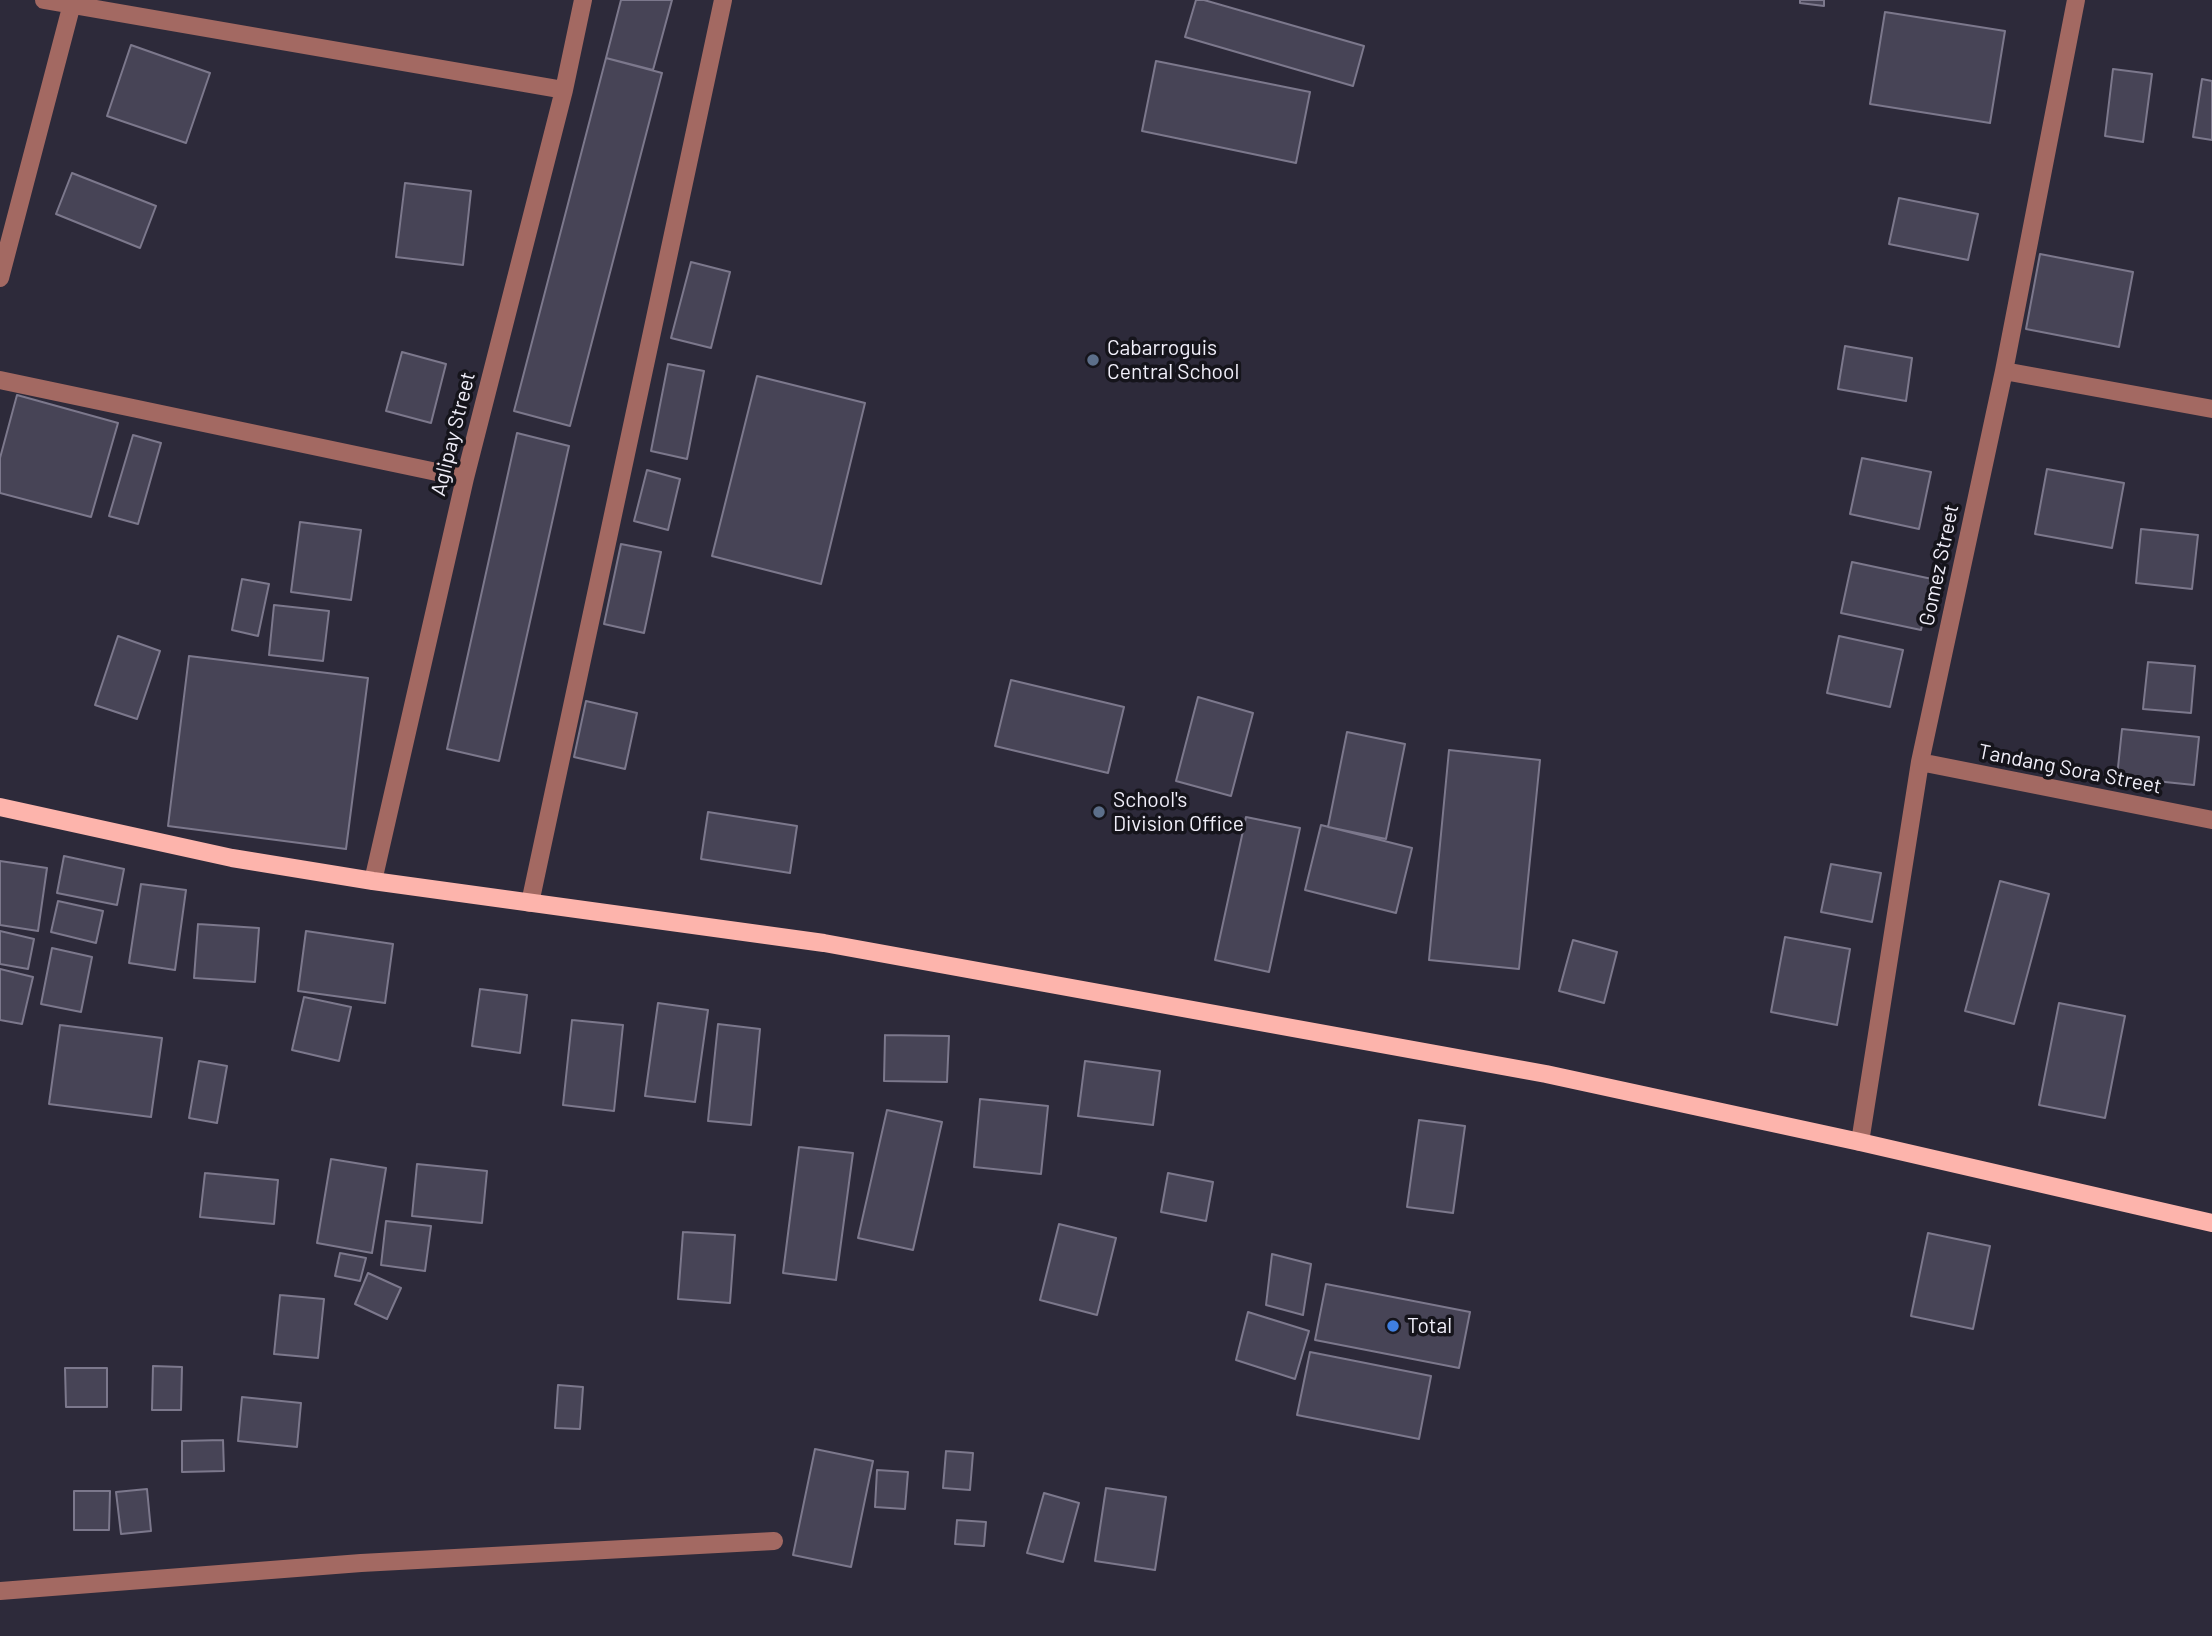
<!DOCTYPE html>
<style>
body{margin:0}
canvas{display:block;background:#2d2a3a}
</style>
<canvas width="2212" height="1636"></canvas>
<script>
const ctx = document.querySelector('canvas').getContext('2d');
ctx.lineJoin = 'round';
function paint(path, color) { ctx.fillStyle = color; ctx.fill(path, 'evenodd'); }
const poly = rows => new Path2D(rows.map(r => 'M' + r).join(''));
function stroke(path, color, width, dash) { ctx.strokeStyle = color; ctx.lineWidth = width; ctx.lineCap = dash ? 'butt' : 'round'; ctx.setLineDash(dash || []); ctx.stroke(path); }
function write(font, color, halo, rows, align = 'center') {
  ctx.font = font + ' Barlow,sans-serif'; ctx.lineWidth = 7; ctx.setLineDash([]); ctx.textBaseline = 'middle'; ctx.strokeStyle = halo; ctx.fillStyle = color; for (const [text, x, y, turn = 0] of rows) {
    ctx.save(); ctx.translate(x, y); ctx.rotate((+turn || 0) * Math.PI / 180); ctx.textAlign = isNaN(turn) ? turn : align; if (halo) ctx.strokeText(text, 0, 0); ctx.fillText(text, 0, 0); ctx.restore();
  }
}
const building = poly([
 [621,0,672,0,653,70,606,58,621,0],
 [1196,0,1204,0,1364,46,1353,86,1185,37,1196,0],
 [1800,0,1824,0,1824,6,1800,3,1800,0],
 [1885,12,2005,31,1990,123,1870,104,1885,12],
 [131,45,210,73,186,143,107,116,131,45],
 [606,58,662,73,570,426,514,411,606,58],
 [1156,61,1310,92,1296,163,1142,131,1156,61],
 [2113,69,2152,74,2143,142,2105,136,2113,69],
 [2202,79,2212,81,2212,140,2193,137,2202,79],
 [72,173,156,206,140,248,56,214,72,173],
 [405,183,471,191,463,265,396,257,405,183],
 [1899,198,1978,214,1968,260,1889,244,1899,198],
 [2040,254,2133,272,2119,347,2026,329,2040,254],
 [691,262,730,272,711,348,671,338,691,262],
 [1845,346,1912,358,1906,401,1838,389,1845,346],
 [402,352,446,364,431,423,386,411,402,352],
 [668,364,704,371,687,459,651,451,668,364],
 [757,376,865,403,821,584,712,556,757,376],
 [17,395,118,423,91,517,0,493,0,458,17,395],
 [517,433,569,446,499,761,447,749,517,433],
 [133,435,161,443,138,524,109,516,133,435],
 [1862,458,1931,472,1919,529,1850,514,1862,458],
 [2047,469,2124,483,2112,548,2035,534,2047,469],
 [647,470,680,479,668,530,634,521,647,470],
 [300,522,361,530,351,600,291,592,300,522],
 [2141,529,2198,535,2192,589,2136,583,2141,529],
 [621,544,661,552,644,633,604,624,621,544],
 [1852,562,1932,579,1921,630,1841,613,1852,562],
 [242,579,269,584,258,636,232,630,242,579],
 [274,605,329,611,323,661,269,655,274,605],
 [118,636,160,651,137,719,95,705,118,636],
 [1839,636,1903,650,1890,707,1827,693,1839,636],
 [189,656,368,678,346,849,168,826,189,656],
 [2148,662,2195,666,2191,713,2143,709,2148,662],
 [1011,680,1124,707,1108,773,995,746,1011,680],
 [1198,697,1253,713,1231,796,1176,781,1198,697],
 [586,701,637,713,625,769,574,757,586,701],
 [2122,729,2199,737,2194,785,2117,777,2122,729],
 [1347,732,1405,744,1386,839,1328,827,1347,732],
 [1449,750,1540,760,1519,969,1429,960,1449,750],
 [708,812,797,826,790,873,701,859,708,812],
 [1246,817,1300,828,1269,972,1215,960,1246,817],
 [1321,825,1412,848,1396,913,1305,890,1321,825],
 [64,856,124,869,117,905,57,893,64,856],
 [0,861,47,868,38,931,0,925,0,861],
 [1831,864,1881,873,1872,922,1821,912,1831,864],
 [2000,881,2049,894,2014,1024,1965,1011,2000,881],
 [141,884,186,890,175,970,129,963,141,884],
 [58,901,103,911,96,943,51,932,58,901],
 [198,924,259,928,255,982,194,978,198,924],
 [0,931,34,939,28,969,0,964,0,931],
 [306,931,393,944,385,1003,298,991,306,931],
 [1785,937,1850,949,1837,1025,1771,1012,1785,937],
 [1573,940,1617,952,1604,1003,1559,991,1573,940],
 [52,948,92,957,81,1012,41,1004,52,948],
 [0,969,33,977,22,1024,0,1020,0,969],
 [480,989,527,995,520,1053,472,1046,480,989],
 [304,997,351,1007,339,1061,292,1050,304,997],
 [658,1003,708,1010,695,1102,645,1096,658,1003],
 [2059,1003,2125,1016,2105,1118,2039,1105,2059,1003],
 [572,1020,623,1025,614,1111,563,1105,572,1020],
 [718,1024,760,1029,751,1125,708,1121,718,1024],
 [60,1025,162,1038,151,1117,49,1104,60,1025],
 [885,1035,949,1036,947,1082,884,1081,885,1035],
 [199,1061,227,1066,217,1123,189,1118,199,1061],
 [1085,1061,1160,1071,1153,1125,1078,1116,1085,1061],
 [980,1099,1048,1106,1041,1174,974,1167,980,1099],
 [887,1110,942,1122,913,1250,858,1238,887,1110],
 [1419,1120,1465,1126,1453,1213,1407,1207,1419,1120],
 [799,1147,853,1153,836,1280,783,1273,799,1147],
 [331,1159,386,1168,372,1253,317,1243,331,1159],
 [417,1164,487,1171,482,1223,412,1216,417,1164],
 [205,1173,278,1180,274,1224,200,1217,205,1173],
 [1168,1173,1213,1182,1206,1221,1161,1212,1168,1173],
 [386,1221,431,1226,425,1271,381,1265,386,1221],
 [1059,1224,1116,1238,1097,1315,1040,1300,1059,1224],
 [683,1232,735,1235,730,1303,678,1299,683,1232],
 [1928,1233,1990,1246,1973,1329,1911,1316,1928,1233],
 [340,1253,366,1258,360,1281,335,1276,340,1253],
 [1272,1254,1311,1264,1303,1315,1266,1305,1272,1254],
 [368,1273,401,1288,387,1319,355,1304,368,1273],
 [1326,1284,1470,1312,1459,1368,1315,1340,1326,1284],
 [280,1295,324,1299,318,1358,274,1354,280,1295],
 [1248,1312,1309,1331,1295,1379,1236,1360,1248,1312],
 [1310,1352,1431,1376,1419,1439,1297,1415,1310,1352],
 [153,1366,182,1367,181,1410,152,1410,153,1366],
 [65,1368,107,1368,107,1407,66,1407,65,1368],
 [558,1385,583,1387,580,1429,555,1428,558,1385],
 [242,1397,301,1403,297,1447,238,1441,242,1397],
 [223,1440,224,1471,182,1472,182,1441,223,1440],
 [815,1449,873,1461,851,1567,793,1555,815,1449],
 [946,1451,973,1453,970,1490,943,1488,946,1451],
 [877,1470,908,1472,905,1509,875,1507,877,1470],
 [1106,1488,1166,1497,1155,1570,1095,1561,1106,1488],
 [147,1489,151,1531,121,1534,116,1492,147,1489],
 [74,1491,110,1491,109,1530,74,1530,74,1491],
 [1044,1493,1079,1503,1063,1562,1027,1553,1044,1493],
 [957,1520,986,1522,984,1546,955,1544,957,1520]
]);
paint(building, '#474456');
stroke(building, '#7c788c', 2);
stroke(poly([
 [44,0,564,90],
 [0,278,73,0],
 [2004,371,2212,409],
 [0,380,465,478],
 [1920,762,2212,820],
 [373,881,465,478,564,90,583,0],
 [530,903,723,0],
 [1860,1142,1920,762,2004,371,2076,0],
 [0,1591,361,1563,774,1541]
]), '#a36962', 18);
stroke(poly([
 [0,807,232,858,373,881,824,943,1546,1074,1860,1142,2212,1223]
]), '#fdb4ac', 18);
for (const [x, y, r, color] of [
 [1093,360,7,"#5c6f8a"],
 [1099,812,7,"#5c6f8a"],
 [1393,1326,7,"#3f7fe0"]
]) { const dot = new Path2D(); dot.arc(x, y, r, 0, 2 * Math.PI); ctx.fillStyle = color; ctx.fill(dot); stroke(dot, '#15141b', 2.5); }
write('21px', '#f1effa', '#15141b', [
 ["Cabarroguis",1107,348],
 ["Central School",1107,372],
 ["School's",1113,800],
 ["Division Office",1113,824],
 ["Total",1407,1326]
], 'left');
write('21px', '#f1effa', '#15141b', [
 ["Aglipay Street",453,434,-76],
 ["Gomez Street",1939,565,-78],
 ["Tandang Sora Street",2070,769,11]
]);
</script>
